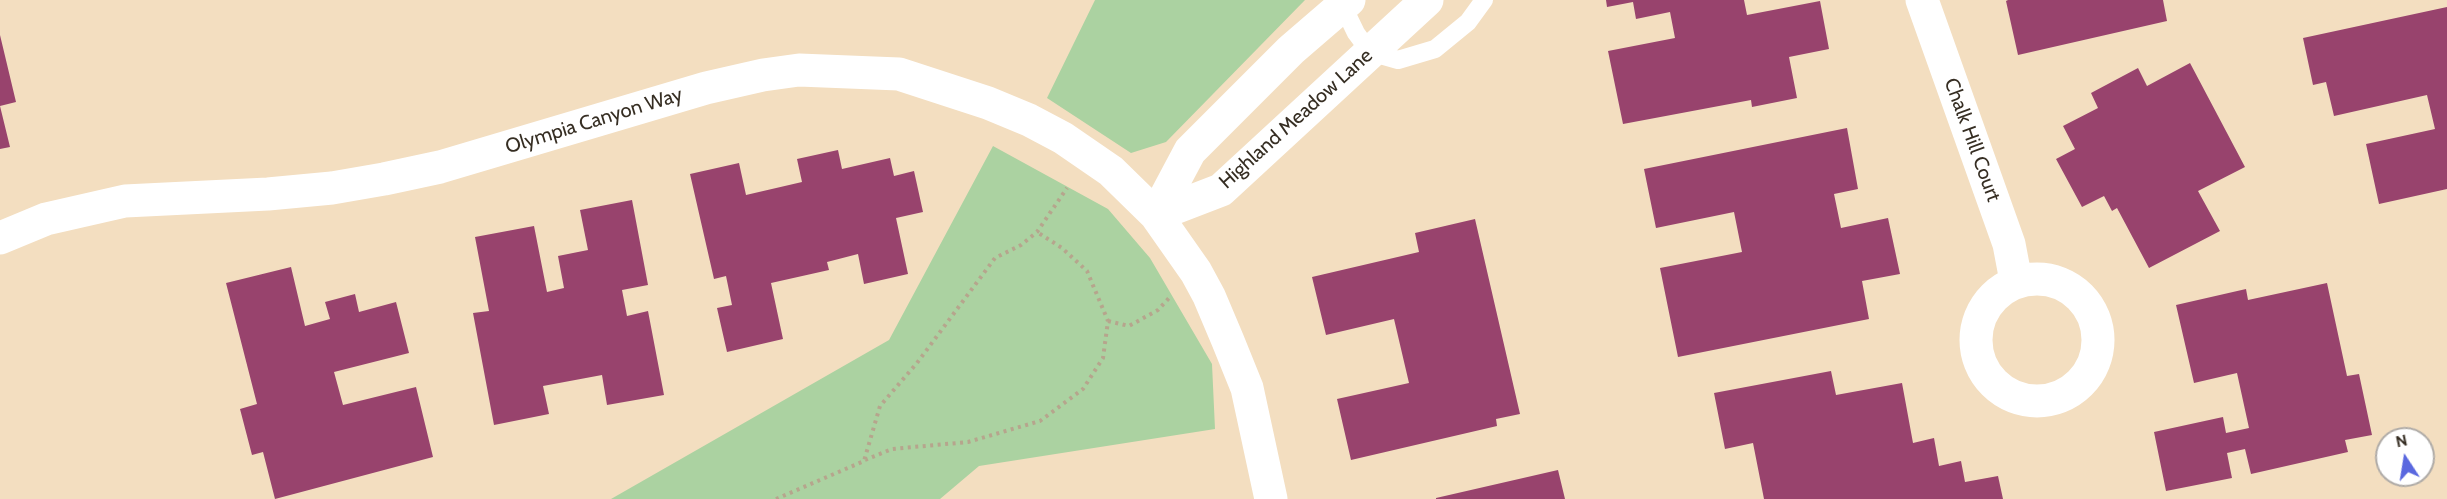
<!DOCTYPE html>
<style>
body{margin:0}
#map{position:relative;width:2447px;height:499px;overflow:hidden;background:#f3dec0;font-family:Cabin,sans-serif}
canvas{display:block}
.north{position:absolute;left:2375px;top:427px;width:60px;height:60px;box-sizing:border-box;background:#fff;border:2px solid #afaba7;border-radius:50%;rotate:348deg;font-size:16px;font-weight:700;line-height:24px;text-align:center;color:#362e23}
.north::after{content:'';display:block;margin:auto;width:21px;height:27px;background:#5a68df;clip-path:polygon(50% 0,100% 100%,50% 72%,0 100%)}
</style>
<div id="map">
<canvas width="2447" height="499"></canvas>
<div class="north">N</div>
</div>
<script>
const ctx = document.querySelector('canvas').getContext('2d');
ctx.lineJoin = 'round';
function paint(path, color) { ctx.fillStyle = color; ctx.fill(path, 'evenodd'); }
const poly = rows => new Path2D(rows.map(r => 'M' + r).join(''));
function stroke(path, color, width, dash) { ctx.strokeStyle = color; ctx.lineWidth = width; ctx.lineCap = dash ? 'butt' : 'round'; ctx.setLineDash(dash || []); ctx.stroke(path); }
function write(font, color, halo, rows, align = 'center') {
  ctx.font = font + ' Cabin,sans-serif'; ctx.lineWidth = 6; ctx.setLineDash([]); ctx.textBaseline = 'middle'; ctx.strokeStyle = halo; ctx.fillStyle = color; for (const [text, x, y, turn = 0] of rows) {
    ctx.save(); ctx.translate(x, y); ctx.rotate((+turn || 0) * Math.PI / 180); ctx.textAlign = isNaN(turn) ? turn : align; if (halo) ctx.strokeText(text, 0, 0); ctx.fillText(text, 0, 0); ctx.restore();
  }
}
paint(poly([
 [1095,0,1305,0,1166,142,1131,153,1047,98],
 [993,146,1108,209,1150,258,1212,364,1215,429,979,466,940,499,611,499,889,340]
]), '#abd2a1');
paint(poly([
 [1606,0,1744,0,1747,15,1820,1,1829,49,1789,57,1797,98,1752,107,1751,100,1623,124,1608,51,1675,38,1670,12,1636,19,1633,2,1607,7],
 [2008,0,2163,0,2167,21,2018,55,2006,1],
 [2447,7,2447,189,2379,204,2366,144,2435,129,2427,95,2334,116,2326,82,2313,85,2303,38],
 [0,35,16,102,0,106],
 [2190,63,2245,167,2198,191,2220,231,2149,268,2117,208,2112,211,2104,196,2082,207,2056,159,2075,149,2063,126,2098,108,2091,93,2138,68,2147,86],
 [0,106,10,147,0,149],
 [1847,128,1858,189,1834,194,1841,228,1888,218,1900,274,1862,281,1869,319,1678,357,1660,268,1742,252,1734,212,1656,228,1644,169],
 [838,150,842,169,890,158,894,176,914,171,923,212,896,218,908,274,864,284,858,254,827,262,829,270,771,283,783,339,727,352,717,308,732,305,726,276,714,279,690,174,739,163,746,195,802,182,797,159],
 [632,200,648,285,622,290,627,316,648,311,664,395,607,405,602,375,543,386,549,414,494,425,473,313,489,311,475,237,534,226,547,292,564,288,558,256,588,250,580,210],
 [1475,219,1520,414,1496,419,1497,426,1351,460,1337,399,1409,383,1394,319,1326,335,1312,277,1419,252,1415,233],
 [291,267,305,326,330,319,325,302,355,294,359,312,396,302,409,353,334,372,343,405,416,387,433,457,275,499,263,452,252,455,240,409,257,404,226,283],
 [2327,283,2347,376,2359,374,2372,435,2345,440,2348,452,2251,474,2245,449,2227,453,2232,478,2166,491,2154,432,2223,417,2226,433,2249,428,2237,373,2194,383,2176,305,2246,289,2248,300],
 [1831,371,1836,395,1902,383,1913,443,1934,438,1939,466,1961,461,1965,482,1998,476,2003,499,1764,499,1753,443,1725,449,1714,393],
 [1558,470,1565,499,1436,499,1436,498]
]), '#98436d');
stroke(poly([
 [1108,321,1129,326,1158,310,1169,298],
 [865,460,892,449,968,442,1040,421,1083,389,1103,358,1108,321,1087,271,1062,248,1037,232],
 [776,499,864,461,880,406,917,363,995,258,1021,245,1037,232,1067,188]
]), '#b6a58d', 4, [3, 4.5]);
stroke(poly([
 [1340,0,1356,33,1370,52,1398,60,1435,49,1468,22,1484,0]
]), '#fff', 18);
stroke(poly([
 [1922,0,2009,244,2016,281],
 [1156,215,1221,190,1427,0],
 [1156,215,1190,151,1291,50,1349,0],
 [0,238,46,219,125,201,268,194,332,188,384,179,440,167,706,88,763,75,799,70,899,74,988,103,1029,120,1063,138,1111,171,1156,215,1196,272,1209,296,1228,341,1247,388,1271,499],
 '1976 340a61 61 0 1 1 122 0a61 61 0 1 1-122 0Z'
]), '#fff', 33);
write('20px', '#362e23', '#fff', [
 ["Highland Meadow Lane",1296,119,-42],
 ["Olympia Canyon Way",594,121,-17],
 ["Chalk Hill Court",1972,140,70]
]);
</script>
